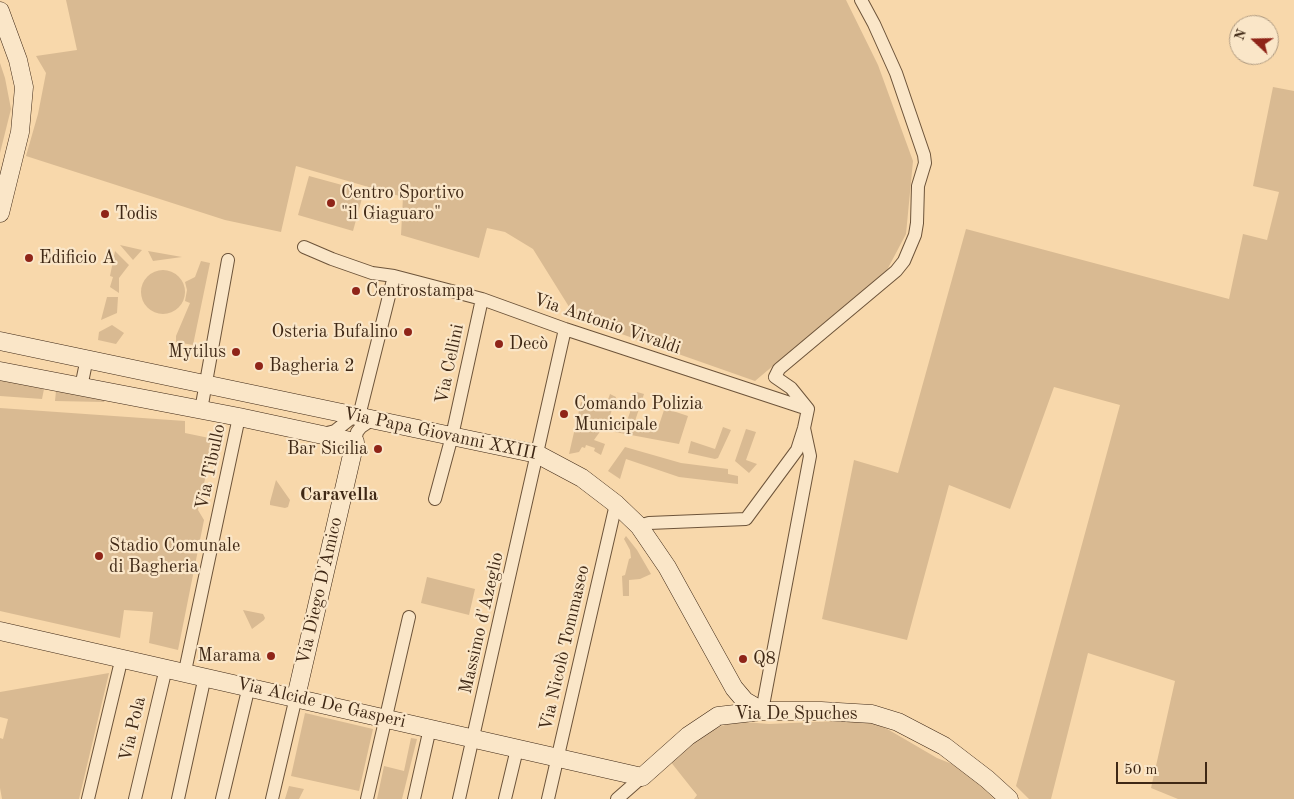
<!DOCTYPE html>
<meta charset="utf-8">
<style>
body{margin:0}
#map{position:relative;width:1294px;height:799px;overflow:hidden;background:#f8d8ab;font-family:"Old Standard TT",serif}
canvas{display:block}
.north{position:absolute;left:1229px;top:15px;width:50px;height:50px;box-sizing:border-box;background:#fae6c8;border:1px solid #af9a80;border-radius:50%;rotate:291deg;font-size:14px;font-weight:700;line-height:20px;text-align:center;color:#3f2815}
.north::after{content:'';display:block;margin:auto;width:18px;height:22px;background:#8f2418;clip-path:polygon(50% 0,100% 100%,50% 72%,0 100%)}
.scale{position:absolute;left:1116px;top:762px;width:91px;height:22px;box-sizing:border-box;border:2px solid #3f2815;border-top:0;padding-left:6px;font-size:15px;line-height:18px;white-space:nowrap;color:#3f2815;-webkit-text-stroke:4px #fae6c8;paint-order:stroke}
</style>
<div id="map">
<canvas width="1294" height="799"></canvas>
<div class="north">N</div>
<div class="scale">50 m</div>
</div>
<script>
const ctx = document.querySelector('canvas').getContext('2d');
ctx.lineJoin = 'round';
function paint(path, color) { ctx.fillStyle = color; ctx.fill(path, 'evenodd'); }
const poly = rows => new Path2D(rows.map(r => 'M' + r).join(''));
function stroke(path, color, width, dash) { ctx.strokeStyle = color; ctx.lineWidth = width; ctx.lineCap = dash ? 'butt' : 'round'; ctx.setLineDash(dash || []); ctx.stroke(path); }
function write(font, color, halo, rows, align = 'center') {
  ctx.font = font + ' "Old Standard TT",serif'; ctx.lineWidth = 4.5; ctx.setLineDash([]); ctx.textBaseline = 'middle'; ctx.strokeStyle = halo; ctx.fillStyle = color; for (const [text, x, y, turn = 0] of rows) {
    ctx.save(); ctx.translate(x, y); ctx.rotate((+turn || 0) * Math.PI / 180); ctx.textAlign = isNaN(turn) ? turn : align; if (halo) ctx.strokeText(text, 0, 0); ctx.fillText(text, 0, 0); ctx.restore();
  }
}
paint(poly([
 [66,0,846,0,878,65,913,161,906,234,887,270,755,381,576,318,533,249,505,232,487,228,479,258,401,235,403,197,296,166,281,232,225,220,26,156,38,114,46,73,36,56,77,50],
 [0,63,5,78,11,109,0,153],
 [1273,87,1294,91,1294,799,1178,799,1151,788,1175,681,1088,653,1051,799,1029,799,1016,786,1120,405,1054,387,1010,509,949,485,907,640,822,619,854,460,898,473,966,229,1229,299,1243,234,1267,240,1279,192,1253,186],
 [309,176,364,191,353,231,298,215],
 [120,245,142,250,133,260],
 [115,251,129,265,119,278,119,293,110,287,113,277,110,276],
 [148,251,182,257,153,261],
 [201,261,210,263,193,345,176,342,176,336,190,303,185,301,187,290,185,282,195,277],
 '141 292a22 22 0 1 1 44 0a22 22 0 1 1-44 0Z',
 [107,297,118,297,117,313,101,320],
 [112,325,124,333,116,344,98,340,99,332],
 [0,378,44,389,42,399,0,396],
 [56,391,105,399,104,402,55,401],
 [637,392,644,394,635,421,658,428,664,410,667,411,667,409,688,416,679,444,615,432,619,419,627,421],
 [610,394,616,397,609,419,594,440,605,444,601,455,594,451,595,448,586,445,585,448,582,447,579,452,569,454,581,402,604,411],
 [0,408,185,421,185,433,214,439,198,510,204,520,178,650,149,643,153,612,124,610,120,638,0,611],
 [723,427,731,430,718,458,715,459,688,453,691,441,715,449],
 [746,429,756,432,746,460,757,464,749,473,735,461],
 [625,447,681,463,728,469,728,474,738,476,738,484,679,477,626,459,620,479,608,471],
 [276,480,290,500,288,507,285,508,270,505,270,502],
 [626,536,637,550,651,574,640,579,629,580,629,596,623,596,622,576,625,575,629,559,631,558,630,550,624,539],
 [427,577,475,589,469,615,421,603],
 [243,610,263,614,265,618,264,620,252,629],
 [109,673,79,799,2,799,0,788,0,738,3,739,8,719,0,717,0,692],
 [305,713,373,729,359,791,291,776],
 [836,721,870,721,889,730,937,758,952,764,968,774,994,799,694,799,697,795,670,761,705,734,719,727,731,723,744,722,769,724],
 [411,738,417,739,402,799,377,799,384,766,404,771],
 [289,786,304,789,299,799,285,799]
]), '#d9ba92');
const street = poly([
 [304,247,332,259,372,273,394,276,482,299,565,329,808,409],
 [81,387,87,358],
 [808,409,791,388,775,377,779,369,896,271,904,261,915,235,917,223,918,186,925,163,924,155,896,73,874,24,861,0],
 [201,410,228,260],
 [359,416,394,276],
 [323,434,335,431,355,415],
 [355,442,357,432,361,427,373,419],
 [435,499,452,436,482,299],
 [639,526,649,523,746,519,797,450,804,428,808,409],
 [185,671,239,417],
 [762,711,810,456,804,428],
 [88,799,122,657],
 [135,799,166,668],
 [178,799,205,676],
 [222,799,249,686],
 [272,799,296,697],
 [367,799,409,617],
 [414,799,430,728],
 [459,799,565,329],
 [505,799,517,749],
 [548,799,616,504],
 [617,799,642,777]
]);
const secondary = poly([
 [0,11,18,60,24,87,20,132,0,213],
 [0,341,537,454,582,478,616,504,639,526,667,567,734,688,745,701,762,711],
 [0,371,239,417,355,442,296,697],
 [0,631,642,777,688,736,718,716,762,711,821,711,872,714,898,722,944,746,987,779,1009,799]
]);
stroke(street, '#6d543a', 14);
stroke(secondary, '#3f2815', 19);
stroke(street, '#fae6c8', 12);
stroke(secondary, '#fae6c8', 18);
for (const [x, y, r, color] of [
 [331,203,5,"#8f2418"],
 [105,214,5,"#8f2418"],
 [29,258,5,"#8f2418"],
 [356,291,5,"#8f2418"],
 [408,332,5,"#8f2418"],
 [499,344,5,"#8f2418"],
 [236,352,5,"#8f2418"],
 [259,366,5,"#8f2418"],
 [564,414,5,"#8f2418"],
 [378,449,5,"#8f2418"],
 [99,556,5,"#8f2418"],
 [271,656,5,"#8f2418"],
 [743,659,5,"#8f2418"]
]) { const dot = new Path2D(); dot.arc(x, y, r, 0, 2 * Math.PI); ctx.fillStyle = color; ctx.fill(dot); stroke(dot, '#fae6c8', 2); }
write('18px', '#3f2815', '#fae6c8', [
 ["Centro Sportivo",341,193],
 ["\"il Giaguaro\"",341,214],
 ["Todis",115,214],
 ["Edificio A",39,258],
 ["Centrostampa",366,291],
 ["Osteria Bufalino",398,332,"right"],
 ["Decò",509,344],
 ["Mytilus",226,352,"right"],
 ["Bagheria 2",269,366],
 ["Comando Polizia",574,404],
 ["Municipale",574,425],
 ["Bar Sicilia",368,449,"right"],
 ["Stadio Comunale",109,546],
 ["di Bagheria",109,567],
 ["Marama",261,656,"right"],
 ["Q8",753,659]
], 'left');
write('18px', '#3f2815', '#fae6c8', [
 ["Via Antonio Vivaldi",607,324,19],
 ["Via Cellini",450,364,-78],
 ["Via Papa Giovanni XXIII",440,434,12],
 ["Via Tibullo",211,467,-78],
 ["Via Diego D'Amico",320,591,-77],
 ["Massimo d'Azeglio",482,623,-77],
 ["Via Nicolò Tommaseo",565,648,-77],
 ["Via Alcide De Gasperi",321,703,13],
 ["Via De Spuches",796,714],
 ["Via Pola",133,729,-77]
]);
write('bold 19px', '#3f2815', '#fae6c8', [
 ["Caravella",339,495]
]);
</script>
